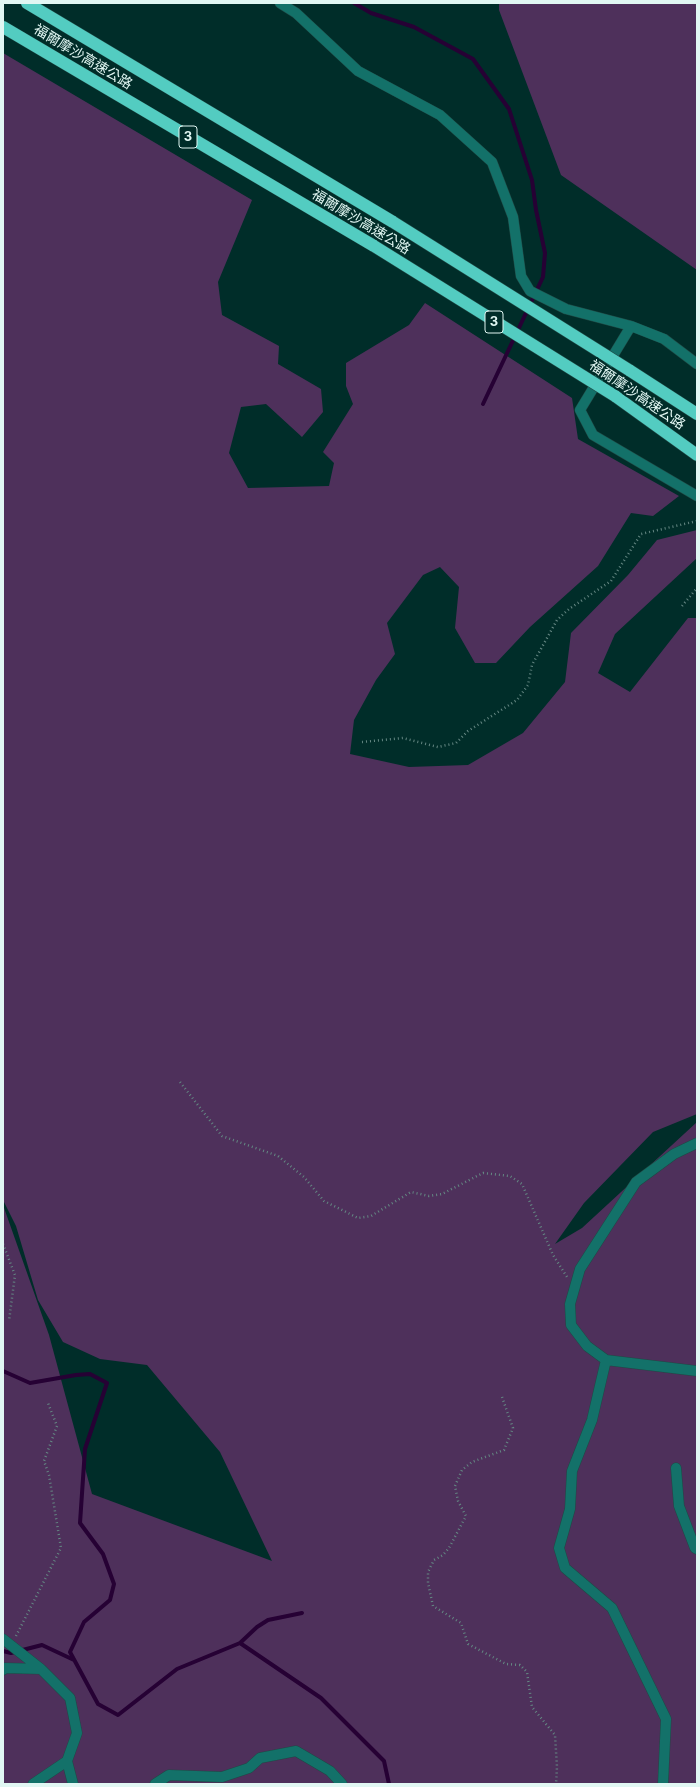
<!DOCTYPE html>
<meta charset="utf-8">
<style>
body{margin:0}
#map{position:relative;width:700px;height:1787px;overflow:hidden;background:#002d29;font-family:Inter,sans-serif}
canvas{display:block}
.frame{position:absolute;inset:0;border:4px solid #e1f7f3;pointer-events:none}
</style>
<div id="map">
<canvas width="700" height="1787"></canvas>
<div class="frame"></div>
</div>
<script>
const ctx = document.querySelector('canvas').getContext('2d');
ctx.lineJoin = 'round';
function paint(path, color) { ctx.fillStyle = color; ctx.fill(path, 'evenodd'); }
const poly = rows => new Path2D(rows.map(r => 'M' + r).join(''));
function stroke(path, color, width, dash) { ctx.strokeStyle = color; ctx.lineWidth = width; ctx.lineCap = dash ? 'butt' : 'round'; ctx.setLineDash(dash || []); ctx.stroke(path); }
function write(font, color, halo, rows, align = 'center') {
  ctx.font = font + ' Inter,"Noto Sans TC",sans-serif'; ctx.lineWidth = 4; ctx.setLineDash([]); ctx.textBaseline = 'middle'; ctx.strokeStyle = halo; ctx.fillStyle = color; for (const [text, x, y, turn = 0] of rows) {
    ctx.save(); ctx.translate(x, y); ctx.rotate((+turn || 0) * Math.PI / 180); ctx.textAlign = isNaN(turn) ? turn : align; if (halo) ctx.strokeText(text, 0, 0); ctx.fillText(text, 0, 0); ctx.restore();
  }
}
paint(poly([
 [499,3,697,3,697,270,561,175,499,10],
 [3,53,252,200,218,282,222,315,279,346,278,364,321,389,323,412,302,437,266,404,241,407,229,453,248,488,329,486,334,463,323,452,353,404,346,386,346,363,409,325,425,303,572,398,578,439,679,496,653,516,631,513,598,566,530,627,496,663,475,663,455,628,459,587,440,567,423,575,387,623,395,654,376,680,354,720,350,754,409,767,468,765,523,733,565,682,571,633,628,575,657,540,697,530,697,558,615,634,598,673,630,692,688,618,697,618,697,1114,653,1132,584,1203,555,1244,582,1228,697,1122,697,1784,3,1784,3,1205,49,1335,92,1494,272,1561,220,1452,147,1365,100,1359,63,1342,38,1300,16,1226,3,1200]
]), '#4e305b');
stroke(poly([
 [354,3,371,13,414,27,473,59,509,109,532,180,536,210,545,253,543,277,483,404],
 [3,1371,30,1383,76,1375,90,1374,107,1383,85,1449,80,1523,103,1554,114,1584,110,1600,84,1622,70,1652,98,1704,118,1715,177,1669,240,1643,321,1698,384,1761,389,1784],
 [240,1643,257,1627,268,1620,302,1613],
 [3,1651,11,1653,42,1645,74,1660]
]), '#260134', 4);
const minor = poly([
 [280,3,296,13,358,71,440,115,492,162,513,217,521,276,530,291,566,309,631,326],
 [697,364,664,339,631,326,580,410,593,435,697,496],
 [606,1360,587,1346,571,1325,570,1304,580,1269,636,1182,674,1154,697,1143],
 [676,1468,679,1506,695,1548,697,1549],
 [3,1639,41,1669,70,1698,77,1733,67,1761],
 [3,1670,5,1668,41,1669],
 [33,1784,67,1761,73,1784],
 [155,1784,169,1775,222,1777,249,1768,260,1758,296,1751,330,1771,342,1784],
 [663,1784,666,1719,612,1608,565,1568,559,1548,570,1509,572,1471,592,1420,606,1360,697,1371]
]);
const highway = poly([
 [27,3,393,222],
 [3,27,374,246],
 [629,370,697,414],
 [615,396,697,455]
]);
stroke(minor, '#204945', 11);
stroke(highway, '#204945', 13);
stroke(poly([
 [682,606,697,588],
 [362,742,403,738,438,747,456,743,468,731,517,700,528,685,532,665,557,620,569,609,611,581,641,534,697,521],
 [180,1082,222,1136,278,1156,304,1177,324,1201,358,1218,371,1216,411,1192,429,1196,442,1194,483,1173,510,1176,522,1184,553,1255,567,1277],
 [3,1244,15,1275,9,1321],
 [502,1397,513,1428,504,1450,472,1462,462,1470,455,1486,458,1501,466,1516,449,1548,443,1555,434,1560,428,1572,428,1583,433,1606,461,1623,468,1644,506,1664,520,1665,527,1672,532,1707,555,1735,557,1767,556,1784],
 [16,1636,61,1548,49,1475,44,1461,57,1426,48,1403]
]), '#648783', 2.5, [1, 3]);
stroke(minor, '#137169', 10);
stroke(highway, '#53ccc1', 12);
const highwayBridge = poly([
 [393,222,629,370],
 [374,246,615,396]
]);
stroke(highwayBridge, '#204945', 13, []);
stroke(highwayBridge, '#53ccc1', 12);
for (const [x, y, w] of [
 [188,137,18],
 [494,322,18]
]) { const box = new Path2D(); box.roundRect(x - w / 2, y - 11, w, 22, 3); ctx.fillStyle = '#002d29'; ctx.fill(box); stroke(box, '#e1f7f3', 1); }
write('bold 13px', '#e1f7f3', null, [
 ["3",188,137],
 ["3",494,322]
]);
write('14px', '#e1f7f3', '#002d29', [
 ["福爾摩沙高速公路",83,57,31],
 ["福爾摩沙高速公路",361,222,31],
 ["福爾摩沙高速公路",637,395,34]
]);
</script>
